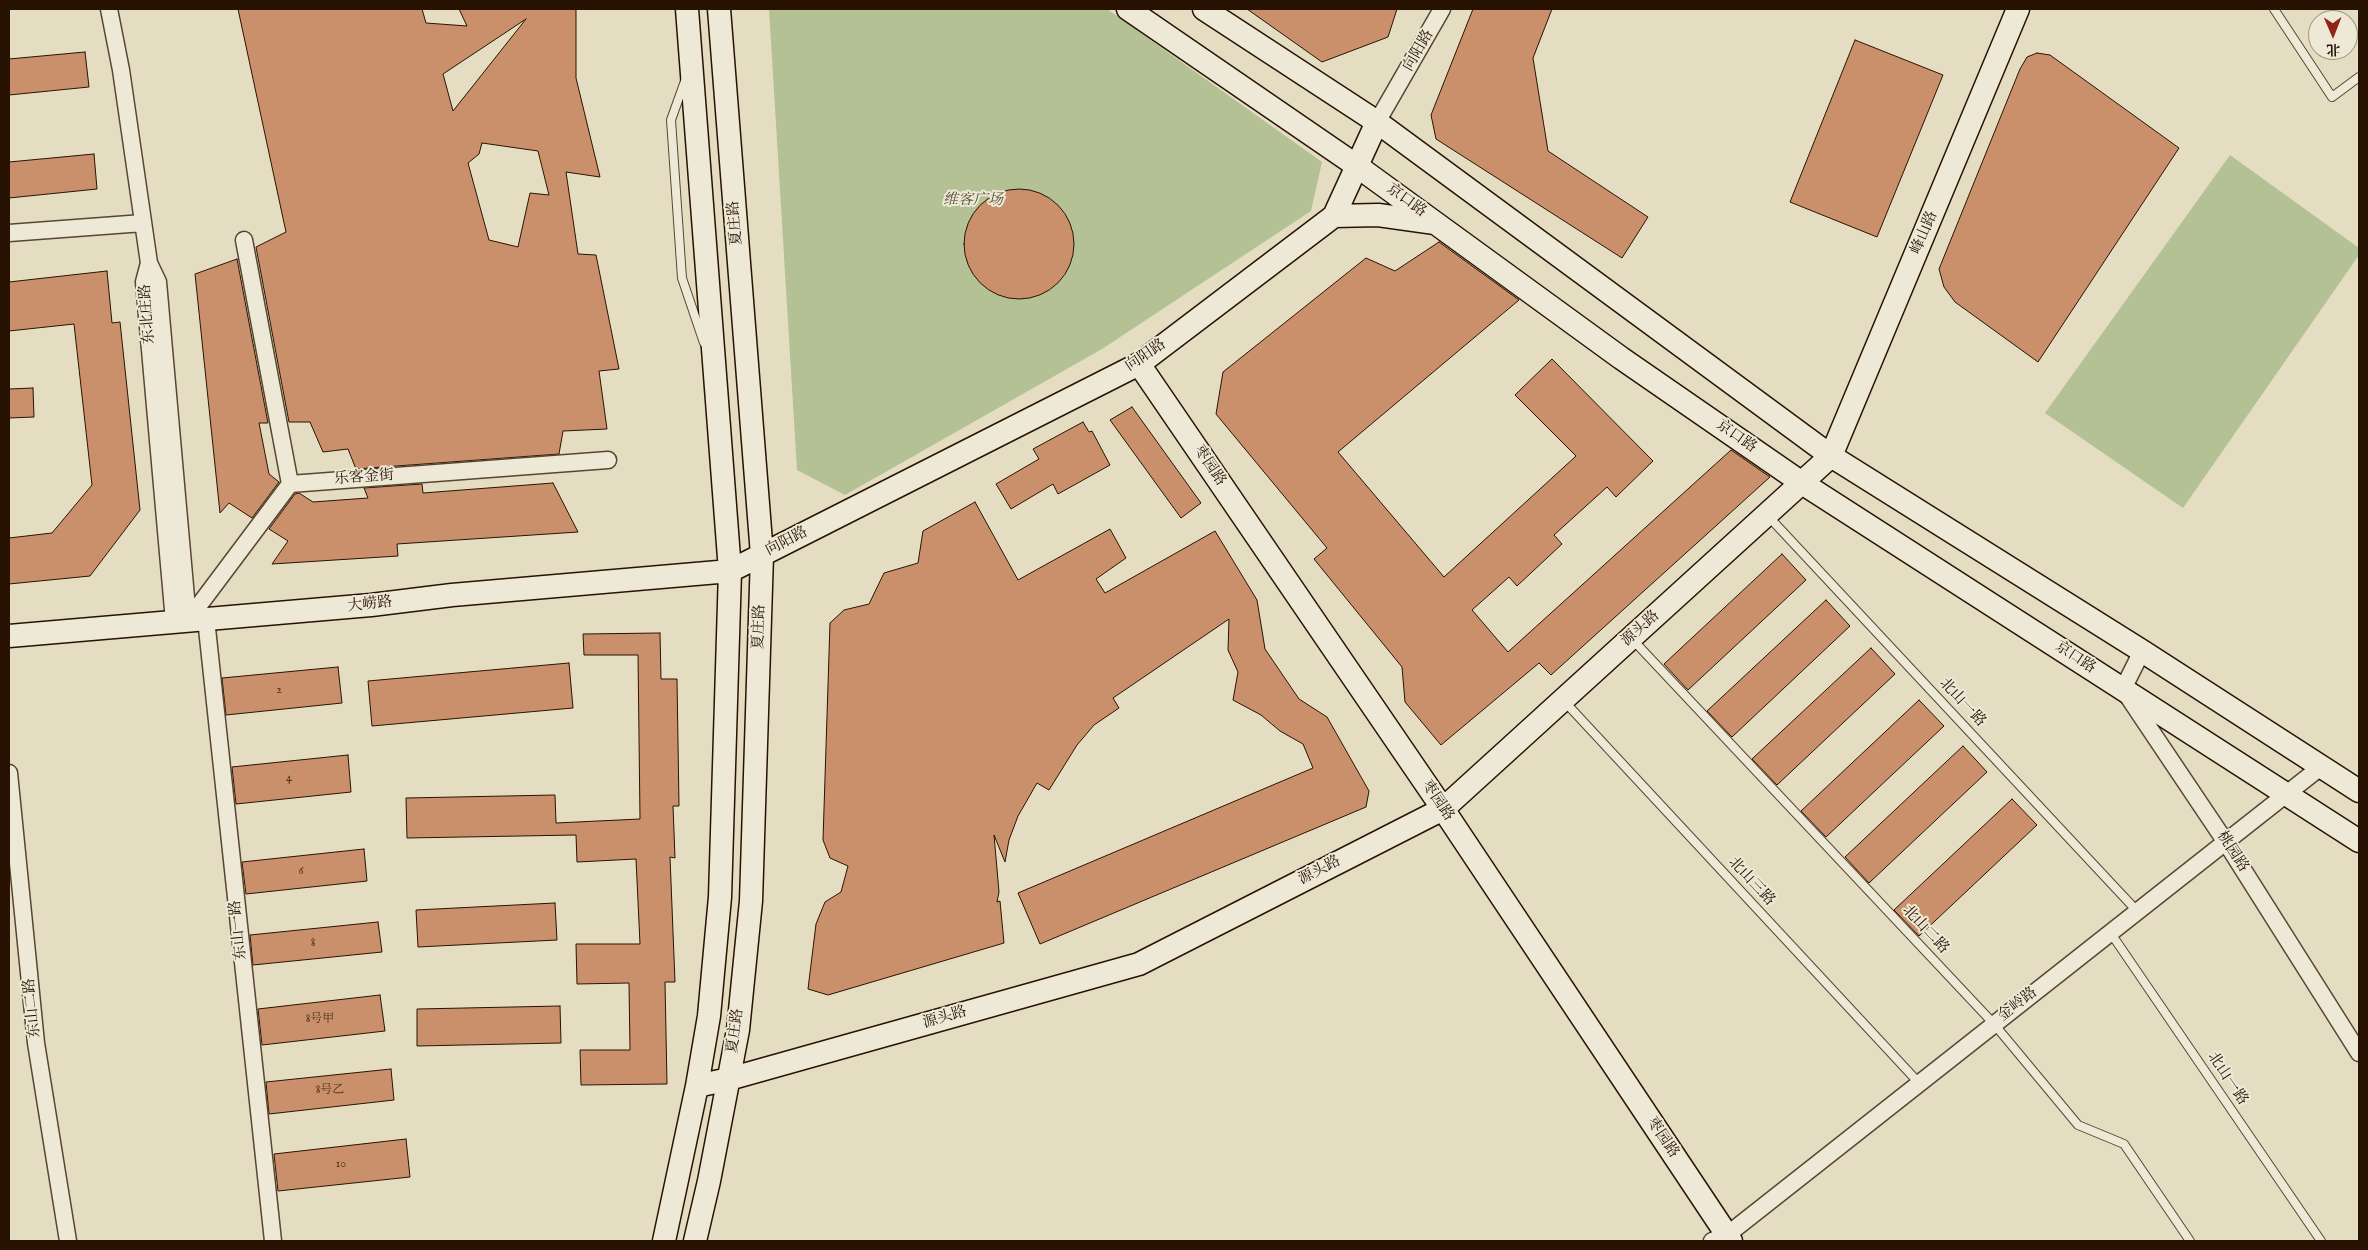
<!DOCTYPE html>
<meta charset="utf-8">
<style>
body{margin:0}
#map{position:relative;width:2368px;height:1250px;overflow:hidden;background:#e5ddc2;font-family:"IM FELL English","Noto Serif SC",serif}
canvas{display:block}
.frame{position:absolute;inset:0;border:10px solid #281302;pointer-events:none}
.north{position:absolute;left:2308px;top:10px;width:50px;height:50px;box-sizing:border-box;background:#eee9d7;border:1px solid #9f9382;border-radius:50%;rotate:179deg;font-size:14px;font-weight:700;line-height:20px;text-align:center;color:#281302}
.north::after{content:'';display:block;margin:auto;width:18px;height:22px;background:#8f2418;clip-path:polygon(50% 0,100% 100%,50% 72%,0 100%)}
</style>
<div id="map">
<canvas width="2368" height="1250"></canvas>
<div class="frame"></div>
<div class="north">北</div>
</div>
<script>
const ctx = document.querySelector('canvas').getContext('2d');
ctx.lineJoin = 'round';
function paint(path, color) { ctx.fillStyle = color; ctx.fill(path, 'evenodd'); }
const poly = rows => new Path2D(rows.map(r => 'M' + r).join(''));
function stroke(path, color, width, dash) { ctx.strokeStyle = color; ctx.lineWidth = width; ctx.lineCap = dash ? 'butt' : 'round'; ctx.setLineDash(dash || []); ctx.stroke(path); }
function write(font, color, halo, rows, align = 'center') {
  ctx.font = font + ' "IM FELL English","Noto Serif SC",serif'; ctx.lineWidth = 4; ctx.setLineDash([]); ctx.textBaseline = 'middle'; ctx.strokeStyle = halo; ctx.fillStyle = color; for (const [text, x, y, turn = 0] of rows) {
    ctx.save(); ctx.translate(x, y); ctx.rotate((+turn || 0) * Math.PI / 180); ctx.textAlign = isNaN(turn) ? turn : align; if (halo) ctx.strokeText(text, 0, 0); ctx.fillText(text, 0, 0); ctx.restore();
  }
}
paint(poly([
 [769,9,1107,9,1322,162,1311,211,1102,349,845,495,797,470],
 [2230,155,2359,248,2359,255,2183,508,2045,413]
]), '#b4c194');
const building = poly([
 [238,9,422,9,426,23,467,26,459,9,576,9,576,78,600,177,566,172,578,254,596,255,619,369,599,371,607,429,563,431,559,454,356,469,348,449,323,452,310,422,289,422,256,247,286,232,238,9],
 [526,19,453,111,443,74,526,19],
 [482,143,538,151,549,195,530,193,518,247,489,240,468,163,479,154,482,143],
 [1247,9,1397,9,1388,37,1322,62,1247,9],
 [1473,9,1552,9,1533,58,1548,151,1648,217,1622,258,1436,139,1431,115,1473,9],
 [1855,40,1943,75,1877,237,1790,202,1855,40],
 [85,52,89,87,9,95,9,59,85,52],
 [2037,53,2050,55,2179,148,2038,362,1955,302,1944,287,1939,269,2020,69,2027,57,2037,53],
 [94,154,97,189,9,198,9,162,94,154],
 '964 244a55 55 0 1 1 110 0a55 55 0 1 1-110 0Z',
 [1439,242,1519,300,1338,452,1444,577,1576,456,1515,395,1552,359,1653,461,1616,497,1607,487,1554,535,1562,544,1517,586,1509,577,1472,610,1508,652,1731,450,1770,477,1551,675,1539,663,1441,745,1405,702,1402,667,1314,559,1327,548,1216,414,1223,372,1366,258,1395,271,1439,242],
 [237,259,268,423,259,423,269,474,279,482,252,518,229,503,220,513,195,274,237,259],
 [107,271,112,323,120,322,140,510,90,576,9,584,9,538,52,533,92,485,74,324,9,331,9,282,107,271],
 [33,388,34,417,9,418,9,389,33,388],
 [1132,407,1201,503,1181,518,1110,420,1132,407],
 [1083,422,1089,432,1092,431,1110,465,1058,494,1053,484,1011,509,996,484,1039,459,1033,449,1083,422],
 [553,483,578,532,397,544,398,556,272,564,288,541,269,529,295,494,299,493,313,502,368,498,364,488,422,484,423,493,553,483],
 [975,502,1018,580,1110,529,1126,558,1096,579,1105,593,1215,531,1257,600,1265,649,1299,699,1327,717,1369,791,1366,807,1040,944,1018,893,1313,768,1303,744,1280,731,1261,715,1233,700,1238,672,1228,650,1229,619,1113,698,1119,708,1094,725,1077,745,1049,790,1037,783,1018,816,1009,840,1005,862,994,835,999,892,997,902,1000,901,1004,943,828,995,808,989,816,924,825,902,841,892,848,866,830,858,823,840,830,623,844,610,869,604,884,573,918,563,923,531,975,502],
 [1782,554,1806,580,1688,690,1664,664,1782,554],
 [1826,600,1850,626,1732,737,1707,711,1826,600],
 [660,633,661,679,677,679,679,806,673,806,675,858,670,857,675,982,665,982,667,1084,581,1085,580,1050,630,1050,629,983,577,984,576,944,640,944,636,859,577,862,576,835,407,838,406,798,555,795,556,823,640,819,638,655,584,655,583,634,660,633],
 [1871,648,1895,674,1777,785,1752,759,1871,648],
 [569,663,573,708,372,726,368,681,569,663],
 [338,667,342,703,226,715,222,678,338,667],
 [1919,700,1944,726,1826,837,1801,811,1919,700],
 [1963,746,1987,772,1869,883,1845,857,1963,746],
 [348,755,351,792,236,804,232,767,348,755],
 [2012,799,2037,825,1919,936,1894,910,2012,799],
 [364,849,367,881,246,894,242,862,364,849],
 [555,903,557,940,418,947,416,910,555,903],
 [378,922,382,952,253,965,250,935,378,922],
 [380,995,385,1031,262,1045,258,1009,380,995],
 [560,1006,561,1043,417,1046,417,1009,560,1006],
 [391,1069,394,1100,269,1114,266,1082,391,1069],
 [406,1139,410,1177,278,1191,274,1154,406,1139]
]);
paint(building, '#ca906c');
stroke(building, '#281302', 1);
const lane = poly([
 [2274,9,2332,97,2359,77],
 [685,81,671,120,682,278,704,343],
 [1768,516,2137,911],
 [1632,639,1994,1024,2078,1125,2124,1144,2190,1241],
 [1564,701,1919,1083],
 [2110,932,2321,1241]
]);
const street = poly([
 [109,9,121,70,149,263,144,282,174,621],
 [1377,122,1442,9],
 [9,233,143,223],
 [244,240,290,484],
 [149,263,158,282,188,620],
 [206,619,273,1241],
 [188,620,290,484,608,460],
 [2142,651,2123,689,2225,841,2359,1053],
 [9,773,36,1043,68,1241],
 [1712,1241,1727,1235,2322,766]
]);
const secondary = poly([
 [1128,9,1357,166,1621,358,1802,483,2359,841],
 [1204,9,1377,122,1831,456,2142,651,2359,791],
 [1334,216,1378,215,1435,223],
 [1139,364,1443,809,1731,1241],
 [9,636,371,605,452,595,730,571,1139,364,1334,216,1377,122],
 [697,1086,729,1079,1139,964,1443,809,1831,456,2018,9],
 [664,1241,697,1086,709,1016,720,897,730,571,687,9],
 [695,1241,709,1181,738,1030,751,901,762,555,719,9]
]);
stroke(lane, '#574632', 10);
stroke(street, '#574632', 19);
stroke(secondary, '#281302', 25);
stroke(lane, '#eee9d7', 8);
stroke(street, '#eee9d7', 16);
stroke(secondary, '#eee9d7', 22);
write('12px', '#50321c', null, [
 ["2",279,691],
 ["4",289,779],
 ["6",301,872],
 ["8",313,944],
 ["8号甲",320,1020],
 ["8号乙",330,1091],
 ["10",341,1165]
]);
write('15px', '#281302', '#eee9d7', [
 ["向阳路",1419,51,-60],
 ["京口路",1406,201,36],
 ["夏庄路",736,223,-95],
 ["峰山路",1925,233,-67],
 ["东北庄路",148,314,-94],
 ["向阳路",1146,356,-34],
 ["京口路",1736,437,35],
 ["枣园路",1209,466,56],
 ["乐客金街",364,478,-4],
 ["向阳路",787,542,-27],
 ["大崂路",370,605,-6],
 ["夏庄路",760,627,-88],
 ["源头路",1641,629,-42],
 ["京口路",2075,658,33],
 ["北山一路",1962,703,47],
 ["枣园路",1437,801,56],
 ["桃园路",2232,852,57],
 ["源头路",1320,871,-27],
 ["北山三路",1751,882,47],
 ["东山一路",239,930,-96],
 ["北山二路",1925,930,47],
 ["金岭路",2018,1005,-38],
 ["东山二路",33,1008,-96],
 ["源头路",945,1018,-16],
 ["夏庄路",736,1031,-82],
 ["北山一路",2227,1079,56],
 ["枣园路",1662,1138,56]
]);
write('italic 15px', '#595035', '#eee9d7', [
 ["维客广场",973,201]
]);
</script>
